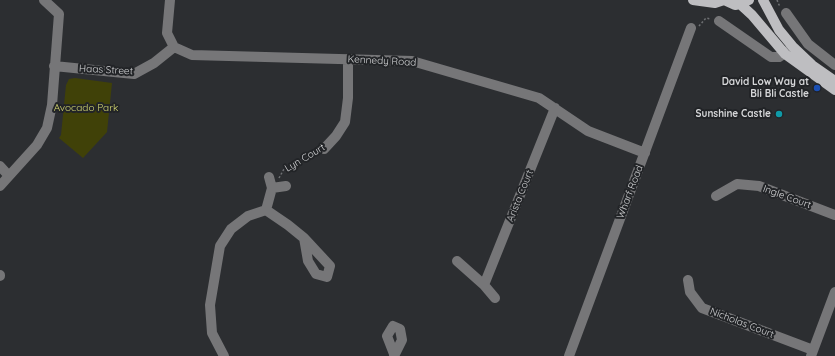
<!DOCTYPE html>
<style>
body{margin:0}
canvas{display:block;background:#2c2e31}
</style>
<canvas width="835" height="356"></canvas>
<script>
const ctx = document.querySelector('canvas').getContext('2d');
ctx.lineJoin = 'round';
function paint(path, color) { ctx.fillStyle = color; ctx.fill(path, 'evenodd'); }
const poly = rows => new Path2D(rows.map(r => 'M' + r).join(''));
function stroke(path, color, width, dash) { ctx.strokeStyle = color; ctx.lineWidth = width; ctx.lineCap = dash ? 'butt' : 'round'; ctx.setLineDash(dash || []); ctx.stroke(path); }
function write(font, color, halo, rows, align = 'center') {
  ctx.font = font + ' Quicksand,sans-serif'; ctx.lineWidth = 4; ctx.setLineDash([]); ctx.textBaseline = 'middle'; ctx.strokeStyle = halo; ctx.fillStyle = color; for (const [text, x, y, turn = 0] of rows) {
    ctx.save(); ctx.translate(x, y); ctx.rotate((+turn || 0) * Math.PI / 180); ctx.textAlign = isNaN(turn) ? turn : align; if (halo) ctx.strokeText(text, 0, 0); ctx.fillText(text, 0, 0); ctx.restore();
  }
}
paint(poly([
 [75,78,112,83,107,132,83,158,59,138,61,135,66,85,69,79]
]), '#404108');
stroke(poly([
 [777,0,780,7],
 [699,26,706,18,711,19],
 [279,178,284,169,316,152]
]), '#6f7174', 1.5, [2, 2]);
stroke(poly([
 [170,0,167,33,174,47,192,55,412,61,539,98,588,131,645,153],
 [786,13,808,44,835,65],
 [719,21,771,57,779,57,791,49],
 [54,66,134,74,154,63,174,47],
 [324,149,336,136,345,122,348,98,348,59],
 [0,166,9,176],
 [0,186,37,145,47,128,52,105,59,14,44,0],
 [272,188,286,186],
 [716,196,737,184,759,186,835,215],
 [266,210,272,188,269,177],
 [457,261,484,285,555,108],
 [0,275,0,276],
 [688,280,690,292,702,308,813,350],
 [484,285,495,298],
 [224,356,212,333,210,305,220,246,231,229,248,216,266,210,288,225,304,238,330,266,327,277,316,274,308,261,304,238],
 [394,356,402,340,400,329,393,326,387,336,394,354],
 [569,356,691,28],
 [811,356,835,292]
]), '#767678', 10);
stroke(poly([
 [693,0,715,3,724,0],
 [724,0,735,5,740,4,749,0],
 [763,0,779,30,793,47,812,65,835,81],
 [740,4,752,15,785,54,835,90]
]), '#bebec1', 10);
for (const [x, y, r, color] of [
 [817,88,4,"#1a4fb4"],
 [779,114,4,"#0f9aa8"]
]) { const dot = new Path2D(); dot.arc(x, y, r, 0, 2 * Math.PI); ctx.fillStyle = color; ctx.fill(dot); stroke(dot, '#222427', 1.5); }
write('10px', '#d5d6d8', '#222427', [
 ["Kennedy Road",382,61,3],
 ["Haas Street",106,70,3],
 ["Lyn Court",305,158,-31],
 ["Wharf Road",630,192,-69],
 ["Arista Court",520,196,-68],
 ["Ingle Court",787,197,20],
 ["Nicholas Court",742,323,21]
]);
write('bold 10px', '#d5d6d8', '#222427', [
 ["David Low Way at",809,82],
 ["Bli Bli Castle",809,94],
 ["Sunshine Castle",771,114]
], 'right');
write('10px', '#d6d972', '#222427', [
 ["Avocado Park",86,108]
]);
</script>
